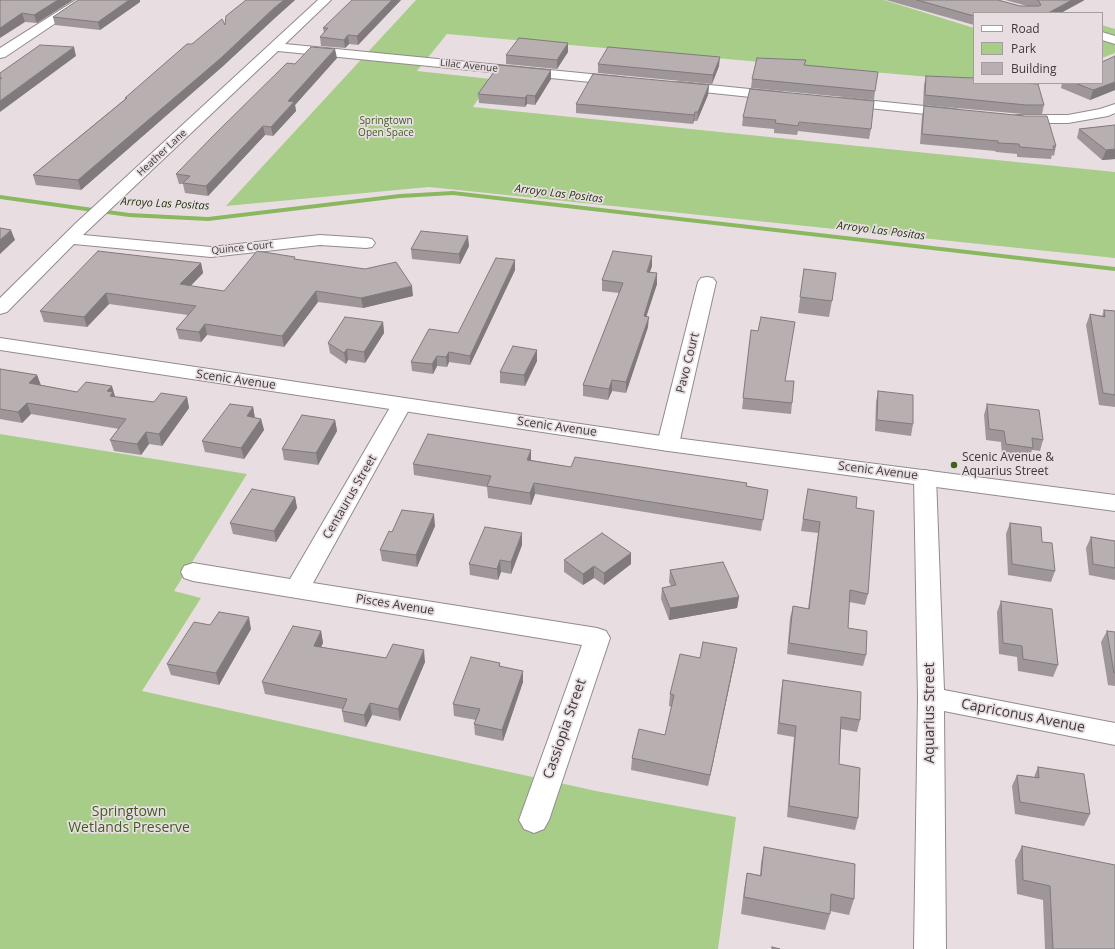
<!DOCTYPE html>
<style>
body{margin:0}
#map{position:relative;width:1115px;height:949px;overflow:hidden;background:#e8dee1;font-family:"Open Sans",sans-serif}
canvas{display:block}
.legend{position:absolute;left:973px;top:12px;width:130px;height:72px;box-sizing:border-box;background:#e8dee1;border:1px solid #a49c9e;margin:0;padding:5px 7px;list-style:none;font-size:12px;color:#3d393a}
.legend li{display:flex;align-items:center;gap:8px;height:20px}
.legend b{width:20px;border:1px solid #a49c9e}
</style>
<div id="map">
<canvas width="1115" height="949"></canvas>
<ul class="legend">
<li><b style="height:5px;background:#fff"></b>Road</li>
<li><b style="height:11px;background:#a7cd88"></b>Park</li>
<li><b style="height:11px;background:#b8afb1"></b>Building</li>
</ul>
</div>
<script>
const ctx = document.querySelector('canvas').getContext('2d');
ctx.lineJoin = 'round';
function paint(path, color) { ctx.fillStyle = color; ctx.fill(path, 'evenodd'); }
const poly = rows => new Path2D(rows.map(r => 'M' + r).join(''));
function stroke(path, color, width, dash) { ctx.strokeStyle = color; ctx.lineWidth = width; ctx.lineCap = dash ? 'butt' : 'round'; ctx.setLineDash(dash || []); ctx.stroke(path); }
function write(font, color, halo, rows, align = 'center') {
  ctx.font = font + ' "Open Sans",sans-serif'; ctx.lineWidth = 3.5; ctx.setLineDash([]); ctx.textBaseline = 'middle'; ctx.strokeStyle = halo; ctx.fillStyle = color; for (const [text, x, y, turn = 0] of rows) {
    ctx.save(); ctx.translate(x, y); ctx.rotate((+turn || 0) * Math.PI / 180); ctx.textAlign = isNaN(turn) ? turn : align; if (halo) ctx.strokeText(text, 0, 0); ctx.fillText(text, 0, 0); ctx.restore();
  }
}
paint(poly([
 [416,0,884,0,974,28,974,81,447,34,417,71,491,79,473,107,1115,172,1115,258,429,187,226,206],
 [1102,25,1115,29,1115,53,1102,58],
 [0,434,247,474,174,591,201,598,142,691,596,791,736,817,718,949,0,949]
]), '#a7cd88');
paint(poly([
 [453,191,1115,267,1115,271,453,195,400,198,208,221,129,217,0,199,0,195,129,213,208,217,400,194,453,191]
]), '#89b85f');
const minor = poly([
 [76,0,90,0,5,57,0,58,0,48,76,0],
 [318,0,331,0,285,44,621,77,626,78,628,81,626,84,621,85,278,51,83,235,211,247,320,235,366,238,372,239,375,243,372,247,366,248,320,245,211,257,74,244,7,312,0,314,0,298,76,223,318,0],
 [680,82,779,92,784,93,786,96,784,99,779,100,675,89,673,86,675,83,680,82],
 [845,98,954,109,959,110,961,113,959,116,954,117,840,105,838,102,840,99,845,98],
 [1115,104,1115,113,1108,116,1068,123,1018,123,1013,122,1011,119,1013,116,1018,115,1068,115,1100,109,1115,104],
 [707,277,713,278,716,282,679,444,676,449,668,451,660,449,657,444,698,282,701,278,707,277],
 [402,398,409,400,412,404,313,583,597,628,606,631,610,638,549,820,544,829,534,833,524,829,519,820,582,645,193,581,184,578,181,572,184,566,193,563,290,579,392,404,395,400,402,398],
 [925,470,933,472,936,477,944,690,1115,723,1115,745,944,711,946,949,914,949,918,698,914,477,917,472,925,470]
]);
const tertiary = poly([
 [1102,32,1115,36,1115,44,1102,40,1102,32],
 [0,338,668,437,1115,495,1115,511,668,451,0,350,0,338]
]);
stroke(minor, '#938a8d', 2);
stroke(tertiary, '#938a8d', 2);
paint(minor, '#fff');
paint(tertiary, '#fff');
paint(poly([
 [0,0,73,0,37,23,25,22],
 [246,0,295,0,276,17,222,67,81,190,36,185,33,175,125,99,125,98,192,44,225,25],
 [401,0,358,45,349,44,345,48,321,46,320,37,324,33,323,28],
 [886,0,998,0,1020,6,1027,6,1005,0,1084,0,1083,1,974,13,974,25],
 [140,2,100,30,55,25,53,17],
 [568,52,557,69,506,64,506,55],
 [1115,56,1115,90,1090,100,1061,88,1062,83,1102,83],
 [337,58,295,105,296,111,273,136,265,135,208,196,185,193,183,184,179,184,176,174,295,64],
 [598,64,719,66,712,84,598,73],
 [805,65,875,91,874,100,751,88,752,79],
 [926,76,1044,105,1042,114,1023,114,923,105,924,85],
 [551,79,535,105,527,104,525,107,479,103,478,94],
 [709,85,708,95,697,121,694,121,693,124,576,113,576,104],
 [924,106,1056,146,1054,156,1052,155,1051,159,1017,157,1017,154,996,152,995,151,920,144,922,116],
 [743,117,871,129,869,139,798,131,797,135,774,133,774,129,742,126],
 [1115,125,1115,159,1102,160,1077,138,1079,129],
 [469,246,460,264,412,259,411,249],
 [296,259,413,296,363,308,318,302,284,347,207,335,201,342,179,339,176,329,188,315,109,304,87,327,44,322,40,311,201,263,203,273,190,286,224,291],
 [652,266,650,272,657,284,646,316,648,327,626,393,612,391,608,400,583,396,583,385,619,293,602,291,602,280],
 [804,269,832,301,829,317,798,313],
 [515,270,470,365,449,362,447,367,437,366,433,374,412,371,411,362,458,333],
 [1104,310,1115,311,1115,407,1099,405,1086,325,1090,314,1102,316],
 [383,322,384,333,365,363,348,360,346,364,330,353,328,343],
 [751,330,785,381,792,403,791,414,742,409],
 [537,350,537,361,525,386,500,383,500,372],
 [0,369,37,375,41,385,77,392,154,402,187,397,189,408,162,446,149,444,141,455,114,451,110,440,119,429,31,414,22,423,0,419],
 [878,391,913,424,911,436,875,431,876,402],
 [987,404,1043,440,1040,451,1032,450,1029,459,1002,456,1001,442,986,440,984,415],
 [253,407,255,418,261,419,264,430,244,459,205,452,202,441],
 [335,420,337,431,318,465,284,460,282,449],
 [531,460,571,467,747,486,768,490,761,531,535,494,531,505,488,498,487,487,414,475,413,464],
 [808,489,856,508,868,594,865,605,849,602,848,628,866,655,863,666,787,654,790,618,793,606,808,609,818,533,801,531],
 [295,497,297,508,276,542,233,534,230,523],
 [1010,523,1042,542,1055,571,1051,582,1008,575,1006,534],
 [435,526,417,567,382,561,380,550,392,532],
 [1091,537,1115,541,1115,580,1089,575,1086,548],
 [522,545,511,574,501,572,498,580,470,575,469,564],
 [631,553,631,564,604,585,594,578,583,585,564,572,564,560],
 [670,570,739,597,737,608,669,620,661,599,662,588,671,586,669,582],
 [1001,601,1058,665,1053,677,1018,671,1017,657,999,654,997,612],
 [210,625,251,629,219,685,171,675,167,664],
 [321,631,323,643,321,647,386,658,425,662,400,721,372,715,366,727,344,722,342,711,342,709,265,694,262,682],
 [1107,631,1115,632,1115,686,1108,685,1101,642],
 [700,658,735,660,708,786,631,770,632,758,665,735,672,707,669,706,670,694],
 [500,663,500,666,523,682,503,741,475,735,474,724,476,720,454,716,453,704],
 [783,680,860,720,857,732,841,729,839,764,858,818,855,830,787,817,794,737,777,734,781,692],
 [1038,767,1090,814,1084,826,1015,814,1012,786,1017,775,1034,777],
 [1022,846,1115,949,1045,949,1043,900,1017,894,1015,860],
 [764,847,854,899,849,915,830,911,830,914,825,930,741,914,744,890,747,873,760,875,761,863]
]), '#9e9698');
paint(poly([
 [58,0,73,0,37,23,34,15],
 [129,0,140,0,140,2,100,30,98,22],
 [284,0,295,0,276,17,222,67,81,190,78,180],
 [392,0,401,0,358,45,357,36],
 [1072,0,1084,0,1083,1,1061,13,1048,13],
 [22,13,25,22,0,38,0,28],
 [348,35,349,44,345,48,344,40],
 [568,43,568,52,557,69,557,60],
 [74,47,76,56,0,112,0,101],
 [335,49,337,58,295,105,296,111,273,136,271,127,288,101],
 [720,57,719,66,712,84,713,75],
 [551,70,551,79,535,105,535,96],
 [1115,82,1115,90,1090,100,1093,90],
 [709,85,708,95,697,121,698,112],
 [527,95,527,104,525,107,525,98],
 [695,112,694,121,693,124,694,115],
 [263,126,265,135,208,196,206,186],
 [1115,149,1115,159,1102,160,1106,150],
 [11,230,15,240,0,254,0,240],
 [468,236,469,246,460,264,459,254],
 [652,256,652,266,646,282,647,272],
 [515,260,515,270,470,365,470,356],
 [201,263,203,273,182,295,180,284],
 [657,273,657,284,643,327,644,316],
 [412,286,413,296,363,308,361,298],
 [316,291,318,302,284,347,282,336],
 [106,293,109,304,87,327,84,317],
 [649,317,648,327,626,393,626,382],
 [383,322,384,333,365,363,364,352],
 [205,324,207,335,201,342,199,332],
 [347,349,348,360,346,364,344,353],
 [537,350,537,361,525,386,524,375],
 [449,352,449,362,447,367,446,357],
 [437,356,437,366,433,374,432,364],
 [37,375,41,386,29,383],
 [612,380,612,391,608,400,609,389],
 [112,386,117,403,112,401,107,391],
 [187,397,189,408,162,446,159,434],
 [27,403,31,414,22,423,18,412],
 [253,407,255,419,247,416],
 [261,419,264,430,244,459,241,448],
 [335,420,337,431,318,465,316,453],
 [146,432,149,444,141,455,137,444],
 [531,450,531,461,527,460],
 [534,483,535,494,531,505,530,493],
 [295,497,297,508,276,542,274,531],
 [434,514,435,526,417,567,416,555],
 [522,533,522,545,511,574,511,562],
 [631,553,631,564,604,585,604,573],
 [500,560,501,572,498,580,497,569],
 [594,566,594,578,583,585,583,574],
 [739,597,737,608,669,620,670,608],
 [249,617,251,629,219,685,216,673],
 [321,631,323,643,316,657,314,646],
 [737,648,735,660,708,786,710,775],
 [424,650,425,662,400,721,398,709],
 [523,671,523,682,503,741,502,730],
 [370,703,372,715,366,727,364,715]
]), '#817a7c');
const building = poly([
 [0,0,58,0,34,15,22,13,0,28,0,0],
 [78,0,129,0,98,22,53,17,78,0],
 [246,0,284,0,274,8,221,58,78,180,33,175,127,98,125,98,187,44,192,44,222,19,225,25,226,16,246,0],
 [352,0,392,0,357,36,348,35,344,40,320,37,328,28,323,28,352,0],
 [917,0,998,0,1020,6,1039,6,1041,5,1038,0,1037,0,1072,0,1048,13,974,13,974,16,917,0],
 [519,38,568,43,557,60,506,55,519,38],
 [40,45,74,47,0,101,0,79,2,78,0,78,0,73,40,45],
 [311,47,335,49,288,101,294,102,271,127,263,126,206,186,183,183,190,176,176,174,216,133,287,63,295,64,311,47],
 [608,47,720,57,713,75,598,64,608,47],
 [1115,56,1115,82,1093,90,1075,83,1102,83,1102,62,1115,56],
 [757,58,806,60,804,65,878,72,875,91,752,79,757,58],
 [499,65,551,70,535,96,527,95,525,98,478,94,499,65],
 [593,74,709,85,698,112,695,112,694,115,576,104,593,74],
 [926,76,974,78,974,83,1019,83,1038,84,1044,105,1026,105,925,95,926,76],
 [750,89,874,101,871,129,799,122,798,126,775,123,776,120,743,117,750,89],
 [924,106,1025,116,1047,116,1056,146,1053,146,1054,150,1020,147,1019,144,998,143,998,141,922,134,924,106],
 [1115,125,1115,149,1106,150,1079,129,1115,125],
 [0,228,11,230,0,240,0,228],
 [421,231,468,236,459,254,411,249,421,231],
 [98,251,201,263,180,284,224,291,257,251,295,257,294,259,365,269,396,262,412,286,361,298,316,291,282,336,205,324,199,332,176,329,196,306,106,293,84,317,40,311,98,251],
 [613,251,652,256,647,272,657,273,644,316,649,317,626,382,612,380,609,389,583,385,623,283,602,280,613,251],
 [496,258,515,260,470,356,449,352,446,357,437,356,432,364,411,362,429,329,458,333,496,258],
 [804,269,836,273,832,301,800,297,804,269],
 [1104,310,1115,311,1115,395,1103,393,1090,314,1105,317,1104,310],
 [345,317,383,322,364,352,347,349,344,353,328,343,345,317],
 [761,317,795,322,785,381,794,381,792,403,743,398,751,330,758,331,761,317],
 [513,346,537,350,524,375,500,372,513,346],
 [0,369,37,375,29,383,77,392,86,382,112,386,107,391,113,392,110,396,154,402,161,393,187,397,159,434,146,432,137,444,110,440,126,419,27,403,18,412,0,409,0,369],
 [878,391,913,395,913,424,877,420,878,391],
 [230,404,253,407,247,416,261,419,241,448,202,441,230,404],
 [987,404,1039,410,1043,440,1032,438,1033,448,1006,444,1004,431,989,429,987,404],
 [302,415,335,420,316,453,282,449,302,415],
 [428,434,531,450,527,460,571,467,575,457,747,483,746,486,768,490,763,520,534,483,530,493,487,486,491,476,413,464,428,434],
 [252,489,295,497,274,531,230,523,252,489],
 [808,489,857,497,856,508,874,511,868,594,850,590,848,628,867,631,866,655,789,643,793,606,809,609,820,522,803,519,808,489],
 [402,510,434,514,416,555,380,550,389,531,392,532,402,510],
 [1010,523,1041,527,1042,542,1052,543,1055,571,1012,564,1010,523],
 [485,527,522,533,511,562,500,560,497,569,469,564,485,527],
 [602,533,631,553,604,573,594,566,583,574,564,560,602,533],
 [1091,537,1115,541,1115,568,1093,564,1091,537],
 [723,562,739,597,670,608,662,588,676,585,670,570,723,562],
 [1001,601,1052,609,1058,665,1023,659,1022,646,1003,643,1001,601],
 [219,612,249,617,216,673,167,664,194,622,210,625,219,612],
 [293,626,321,631,314,646,386,658,393,644,424,650,398,709,370,703,364,715,342,711,347,699,262,682,293,626],
 [1107,631,1115,632,1115,673,1114,673,1107,631],
 [703,642,737,648,710,775,632,758,639,729,665,735,674,695,670,694,680,654,700,658,703,642],
 [471,657,500,663,499,666,523,671,502,730,474,724,480,709,453,704,471,657],
 [783,680,861,692,860,720,841,717,839,764,860,768,858,818,789,806,796,726,779,723,783,680],
 [1038,767,1084,774,1090,814,1020,802,1017,775,1039,778,1038,767],
 [1022,846,1115,865,1115,949,1053,949,1050,886,1023,880,1022,846],
 [764,847,855,864,854,899,831,894,830,914,744,897,747,873,761,876,764,847],
 [772,947,780,949,772,949,772,947]
]);
paint(building, '#b8afb1');
stroke(building, '#817a7c', 1);
for (const [x, y, r, color] of [
 [954,465,4,"#40621a"]
]) { const dot = new Path2D(); dot.arc(x, y, r, 0, 2 * Math.PI); ctx.fillStyle = color; ctx.fill(dot); stroke(dot, '#e8dee1', 1.5); }
write('10px', '#3d393a', '#e8dee1', [
 ["Lilac Avenue",469,66,6],
 ["Heather Lane",162,153,-43],
 ["Quince Court",242,248,-6]
]);
write('10px', '#3d5c1f', '#e8dee1', [
 ["Springtown",386,121],
 ["Open Space",386,133]
]);
write('italic 11px', '#1e300b', '#e8dee1', [
 ["Arroyo Las Positas",559,194,7],
 ["Arroyo Las Positas",165,204,3],
 ["Arroyo Las Positas",881,231,7]
]);
write('12px', '#3d393a', '#e8dee1', [
 ["Pavo Court",688,363,-76],
 ["Scenic Avenue",236,380,8],
 ["Scenic Avenue",557,427,8],
 ["Scenic Avenue",878,471,7],
 ["Centaurus Street",350,497,-60],
 ["Pisces Avenue",395,605,9]
]);
write('12px', '#3d393a', '#e8dee1', [
 ["Scenic Avenue &",962,458],
 ["Aquarius Street",962,472]
], 'left');
write('14px', '#3d393a', '#e8dee1', [
 ["Aquarius Street",930,713,-90],
 ["Capriconus Avenue",1023,716,11],
 ["Cassiopia Street",565,729,-71]
]);
write('14px', '#3d5c1f', '#e8dee1', [
 ["Springtown",129,812],
 ["Wetlands Preserve",129,828]
]);
</script>
